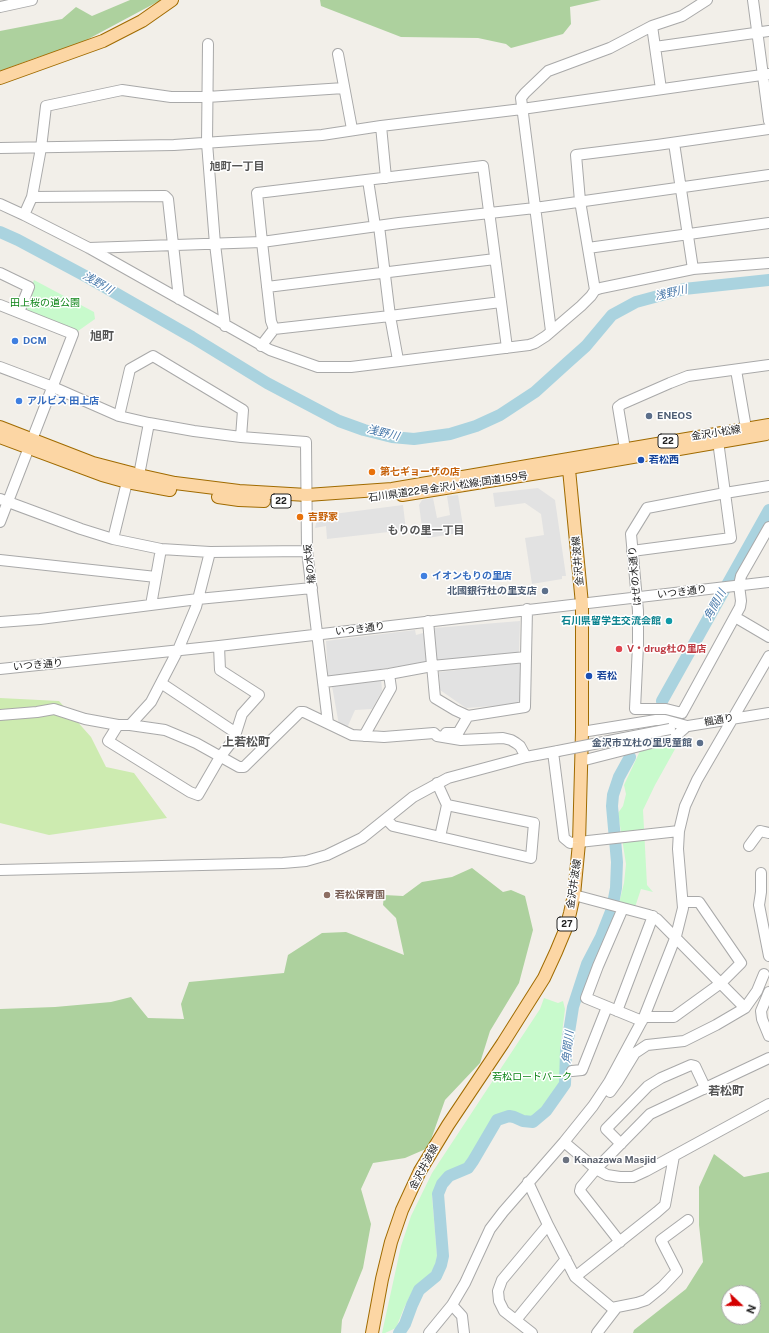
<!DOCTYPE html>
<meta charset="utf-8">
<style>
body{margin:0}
#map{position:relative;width:769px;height:1333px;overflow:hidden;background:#f2efe9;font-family:"Public Sans",sans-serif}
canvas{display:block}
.north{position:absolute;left:721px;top:1285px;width:40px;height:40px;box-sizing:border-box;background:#fff;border:1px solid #a7a7a7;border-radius:50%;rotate:112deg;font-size:11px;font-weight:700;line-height:16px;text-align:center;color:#222}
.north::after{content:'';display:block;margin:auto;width:14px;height:18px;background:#d40000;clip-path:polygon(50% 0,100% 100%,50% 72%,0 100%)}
</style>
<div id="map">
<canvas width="769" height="1333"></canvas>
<div class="north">N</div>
</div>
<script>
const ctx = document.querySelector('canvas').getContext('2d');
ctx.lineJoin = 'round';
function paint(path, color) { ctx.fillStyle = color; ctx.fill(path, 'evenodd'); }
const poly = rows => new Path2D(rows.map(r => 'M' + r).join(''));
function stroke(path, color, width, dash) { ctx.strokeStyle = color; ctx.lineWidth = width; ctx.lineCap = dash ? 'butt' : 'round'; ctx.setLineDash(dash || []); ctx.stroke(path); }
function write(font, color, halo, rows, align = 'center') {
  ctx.font = font + ' "Public Sans","Noto Sans JP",sans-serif'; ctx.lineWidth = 3; ctx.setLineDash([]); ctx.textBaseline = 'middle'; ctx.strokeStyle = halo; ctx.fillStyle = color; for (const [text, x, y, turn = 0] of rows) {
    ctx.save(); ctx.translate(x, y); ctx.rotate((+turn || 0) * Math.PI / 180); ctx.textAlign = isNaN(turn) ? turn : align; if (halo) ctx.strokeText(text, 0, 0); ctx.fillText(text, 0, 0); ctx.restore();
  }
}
paint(poly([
 [0,698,59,701,91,737,106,767,134,773,167,818,49,835,0,823]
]), '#cdebb0');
paint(poly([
 [130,0,161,0,77,45,35,58,0,71,0,31,62,19,76,7,92,16],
 [320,0,601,0,570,7,571,24,563,34,511,48,506,44,478,38,401,37,321,6],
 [472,868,503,892,511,890,525,896,533,930,519,983,490,1031,480,1063,445,1100,428,1148,405,1158,373,1163,361,1189,371,1224,363,1268,342,1320,341,1333,0,1333,0,1009,55,1007,111,1002,131,997,148,1018,184,1019,181,1004,189,982,284,973,288,955,322,933,346,932,404,955,396,918,383,905,384,895,403,896,422,882,452,877],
 [714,1154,744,1177,769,1172,769,1333,633,1333,634,1330,686,1289,703,1262,699,1225,699,1187],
 [729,1293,753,1293,753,1317,729,1317]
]), '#add19e');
paint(poly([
 [34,280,94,312,95,319,78,331,26,312,24,308],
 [684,733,655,785,643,810,647,885,653,892,641,889,635,907,619,903,624,883,626,864,618,813,623,806,626,794,624,785,640,751,667,742],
 [544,998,558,1003,563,1001,565,1009,560,1049,561,1060,566,1074,565,1084,546,1111,533,1122,523,1121,514,1117,509,1116,497,1120,466,1163,444,1174,437,1183,432,1196,437,1255,436,1264,430,1274,414,1288,404,1308,396,1328,385,1333,382,1333,401,1246,411,1216,432,1173,540,1009]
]), '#c8facc');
paint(poly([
 [538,488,555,500,566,576,562,576,562,579,532,584,525,538,544,535,541,514,525,503,495,507,493,493],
 [458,495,464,532,428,538,423,534,419,505,422,500,433,498,437,518,450,515,447,496],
 [403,505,406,530,327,539,326,526,315,528,318,516],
 [520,621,519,653,435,663,434,628],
 [415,630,416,635,423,633,428,662,328,677,326,641],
 [520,663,520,704,466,708,440,690,439,672],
 [381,677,382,691,372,709,355,710,347,728,339,725,332,686]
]), '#e2e2e2');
stroke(poly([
 [0,232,18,240,89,278,192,337,267,383,339,421,364,430,392,437,414,439,450,434,476,426,500,415,535,392,567,363,586,346,612,315,636,302,684,289,769,280],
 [662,701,769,510],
 [399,1333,405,1324,412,1305,419,1290,436,1276,441,1265,443,1256,438,1194,442,1184,449,1176,468,1168,473,1161,497,1120,509,1116,514,1117,523,1121,533,1122,546,1111,565,1084,566,1051,573,1007,587,964,601,937,612,909,616,888,617,862,612,806,613,795,619,777,630,757]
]), '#aad3df', 12);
const minor = poly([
 [753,0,769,121],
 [0,7,32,0],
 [652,26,661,89],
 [208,44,207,143,215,244,225,326],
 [655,47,769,31],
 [338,54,352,129],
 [381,126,386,178],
 [674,143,693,269],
 [0,148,174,145,322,135,381,126,522,109,769,74],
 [368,180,375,226],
 [32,197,165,196,168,199,179,299],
 [0,204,24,215,89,248,270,350,318,367,351,367,529,345,535,343,546,336,581,306,591,296,595,290,601,288,693,269,769,263],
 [24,215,32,197,41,148,46,106,122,90,171,97,207,97,344,88],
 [379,226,390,316,398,360],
 [89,248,262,242,399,223,535,208,769,175],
 [588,248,769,223],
 [0,273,29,287,19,312],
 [267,287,495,259],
 [595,290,580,201,576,155,657,145,769,129],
 [501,302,507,348],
 [0,305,73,334,0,522],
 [551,331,521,98,525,93,548,71,610,48,652,26,682,16,707,0],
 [261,346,274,329,390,316,501,302,483,166,257,193,262,242,271,321,274,329],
 [0,367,53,387,119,416,149,423,194,431,241,437,306,442,307,551,328,723],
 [736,370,746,428],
 [119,416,130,369,153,356,243,410,241,437],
 [718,441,725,493,647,508,631,534,638,611,638,645,635,709,666,709,682,713,740,607,741,601,739,585,741,576,769,527],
 [625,449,618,407,622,404,670,383,688,376,769,365],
 [139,475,149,423],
 [0,499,81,529,113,539,161,549,210,552,307,551],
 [113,539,127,482],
 [632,551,731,538,725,493,769,486],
 [0,560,156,577],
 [151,605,161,549],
 [735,617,769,637],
 [428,621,435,698,455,710,468,716,525,707,527,609],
 [0,622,40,619,198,599,312,588],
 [0,669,219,646,769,582],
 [324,682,389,674,432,666,526,657],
 [161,683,236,733],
 [0,715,37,712,54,709,85,719,118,725,130,725,165,730,196,743,239,767,244,767,300,712,304,712,352,735,384,737,434,733,437,736,461,740,503,738,511,740,516,743,520,746,526,757],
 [118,725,108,741,190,792,198,795,220,757,234,739,242,714,259,695,220,670,219,646],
 [130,725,151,702,178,650,196,607,210,552],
 [682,727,769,713],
 [446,733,458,733,468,716],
 [364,736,391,688,389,674],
 [553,752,564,838,570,843,679,831],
 [581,761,667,739,678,734,687,726,665,720,656,720,582,732],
 [437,783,447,805,440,837],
 [386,819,393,826,531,858,534,823,447,805],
 [749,846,760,831,769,833],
 [0,870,283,863,306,861,327,855,362,838,413,797,448,778,526,757,558,751],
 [761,873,761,892,759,905,769,956],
 [574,895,649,915,657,919,745,1008],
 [623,908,598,966,586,998,642,1021],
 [769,992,761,1011,762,1019,769,1036],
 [617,1011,653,916],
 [644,1017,674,1017,721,983,741,963,699,902,683,902],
 [572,1071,582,1070,607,1007],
 [610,1092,618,1081,635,1053,647,1045,684,1041,716,1025,745,1008,757,991,764,974],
 [564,1142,596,1169,607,1175,620,1177,633,1177,646,1171,769,1104],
 [621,1144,606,1129,648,1086,661,1078,691,1065,695,1066,703,1083,704,1089],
 [528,1182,548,1225,575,1277,612,1308,637,1303,646,1300,662,1287,677,1271,661,1240,688,1220],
 [620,1242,580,1191,581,1187,596,1169,650,1114,769,1058],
 [575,1277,657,1212,665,1205,674,1156],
 [452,1305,462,1316,464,1333],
 [516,1320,566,1259],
 [429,1333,452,1305,465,1283,490,1229,503,1212,564,1142,593,1106,609,1082,644,1017,676,936,683,908,678,849,679,831,685,806,697,780,769,656],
 [532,1333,504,1311,499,1301,498,1291,502,1280,548,1225],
 [597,1333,617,1307]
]);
const major = poly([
 [0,78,103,41,142,21,172,0],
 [0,427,93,463,139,475,175,483,239,491,307,495,392,489,769,425],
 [0,437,102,475,127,482,170,490],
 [402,495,569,468,766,434],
 [218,497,239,500,264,501],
 [372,1333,382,1279,391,1242,402,1210,420,1171,448,1125,503,1043,544,978,556,952,566,928,570,913,574,895,579,843,582,732,582,604,568,459]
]);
stroke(minor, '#a9a9a9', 12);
stroke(major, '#a06b00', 14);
stroke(minor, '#fff', 10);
stroke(major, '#fcd6a4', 12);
const minorBridge = poly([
 [558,751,670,729]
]);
stroke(minorBridge, '#a9a9a9', 12, []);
stroke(minorBridge, '#fff', 10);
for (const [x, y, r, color] of [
 [15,341,4,"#3f7fe0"],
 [19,401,4,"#3f7fe0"],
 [649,416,4,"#5c6f8a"],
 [641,460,4,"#1a4fb4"],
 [372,472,4,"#e8710a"],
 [300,517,4,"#e8710a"],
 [424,576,4,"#3f7fe0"],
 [545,591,4,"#5c6f8a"],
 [669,621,4,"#0f9aa8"],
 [619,649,4,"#e0444e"],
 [589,676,4,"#1a4fb4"],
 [700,743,4,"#5c6f8a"],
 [327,895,4,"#8d6e63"],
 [566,1160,4,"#6b7280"]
]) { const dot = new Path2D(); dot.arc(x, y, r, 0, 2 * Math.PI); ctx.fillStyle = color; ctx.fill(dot); stroke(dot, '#fff', 1.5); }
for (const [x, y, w] of [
 [668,441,20],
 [281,501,20],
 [567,924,20]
]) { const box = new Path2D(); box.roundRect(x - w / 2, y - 7, w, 14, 3); ctx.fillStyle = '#fff'; ctx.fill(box); stroke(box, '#222', 1); }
write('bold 9px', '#222', null, [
 ["22",668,441],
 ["22",281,501],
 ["27",567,924]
]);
write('10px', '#0c8416', '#fff', [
 ["田上桜の道公園",45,303],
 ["若松ロードパーク",532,1077]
]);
write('bold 10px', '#366cbe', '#fff', [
 ["DCM",23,341],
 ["アルビス 田上店",27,401],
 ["イオンもりの里店",432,576]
], 'left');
write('bold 10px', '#4e5e75', '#fff', [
 ["ENEOS",657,416,"left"],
 ["北國銀行杜の里支店",537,591],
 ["金沢市立杜の里児童館",692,743]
], 'right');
write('10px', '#222', '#fff', [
 ["金沢小松線",716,433,-9],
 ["石川県道22号金沢小松線;国道159号",448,487,-8],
 ["金沢井波線",578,561,-95],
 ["楡の木坂",310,564,-96],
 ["はぜの木通り",635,576,-95],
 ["いつき通り",682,592,-7],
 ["いつき通り",360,629,-7],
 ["いつき通り",38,665,-5],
 ["楓通り",719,720,-10],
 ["金沢井波線",574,884,-82],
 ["金沢井波線",424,1167,-62]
]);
write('bold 10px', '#164399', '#fff', [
 ["若松西",649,460],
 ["若松",597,676]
], 'left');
write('bold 10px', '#c56008', '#fff', [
 ["第七ギョーザの店",380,472],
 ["吉野家",308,517]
], 'left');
write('bold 10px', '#0d838f', '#fff', [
 ["石川県留学生交流会館",661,621]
], 'right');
write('bold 10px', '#be3a42', '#fff', [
 ["V・drug杜の里店",627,649]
], 'left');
write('bold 10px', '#785e54', '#fff', [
 ["若松保育園",335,895]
], 'left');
write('bold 10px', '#5b616d', '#fff', [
 ["Kanazawa Masjid",574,1160]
], 'left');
write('bold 11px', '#555', '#fff', [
 ["旭町一丁目",237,167],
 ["もりの里一丁目",426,531]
]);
write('italic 11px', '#4a7aab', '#fff', [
 ["浅野川",98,283,30],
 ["浅野川",671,293,-13],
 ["浅野川",383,433,14],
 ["角間川",715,605,-61],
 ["角間川",568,1047,-84]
]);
write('bold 12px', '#555', '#fff', [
 ["旭町",102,336],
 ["上若松町",246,742],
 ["若松町",726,1091]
]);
</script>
